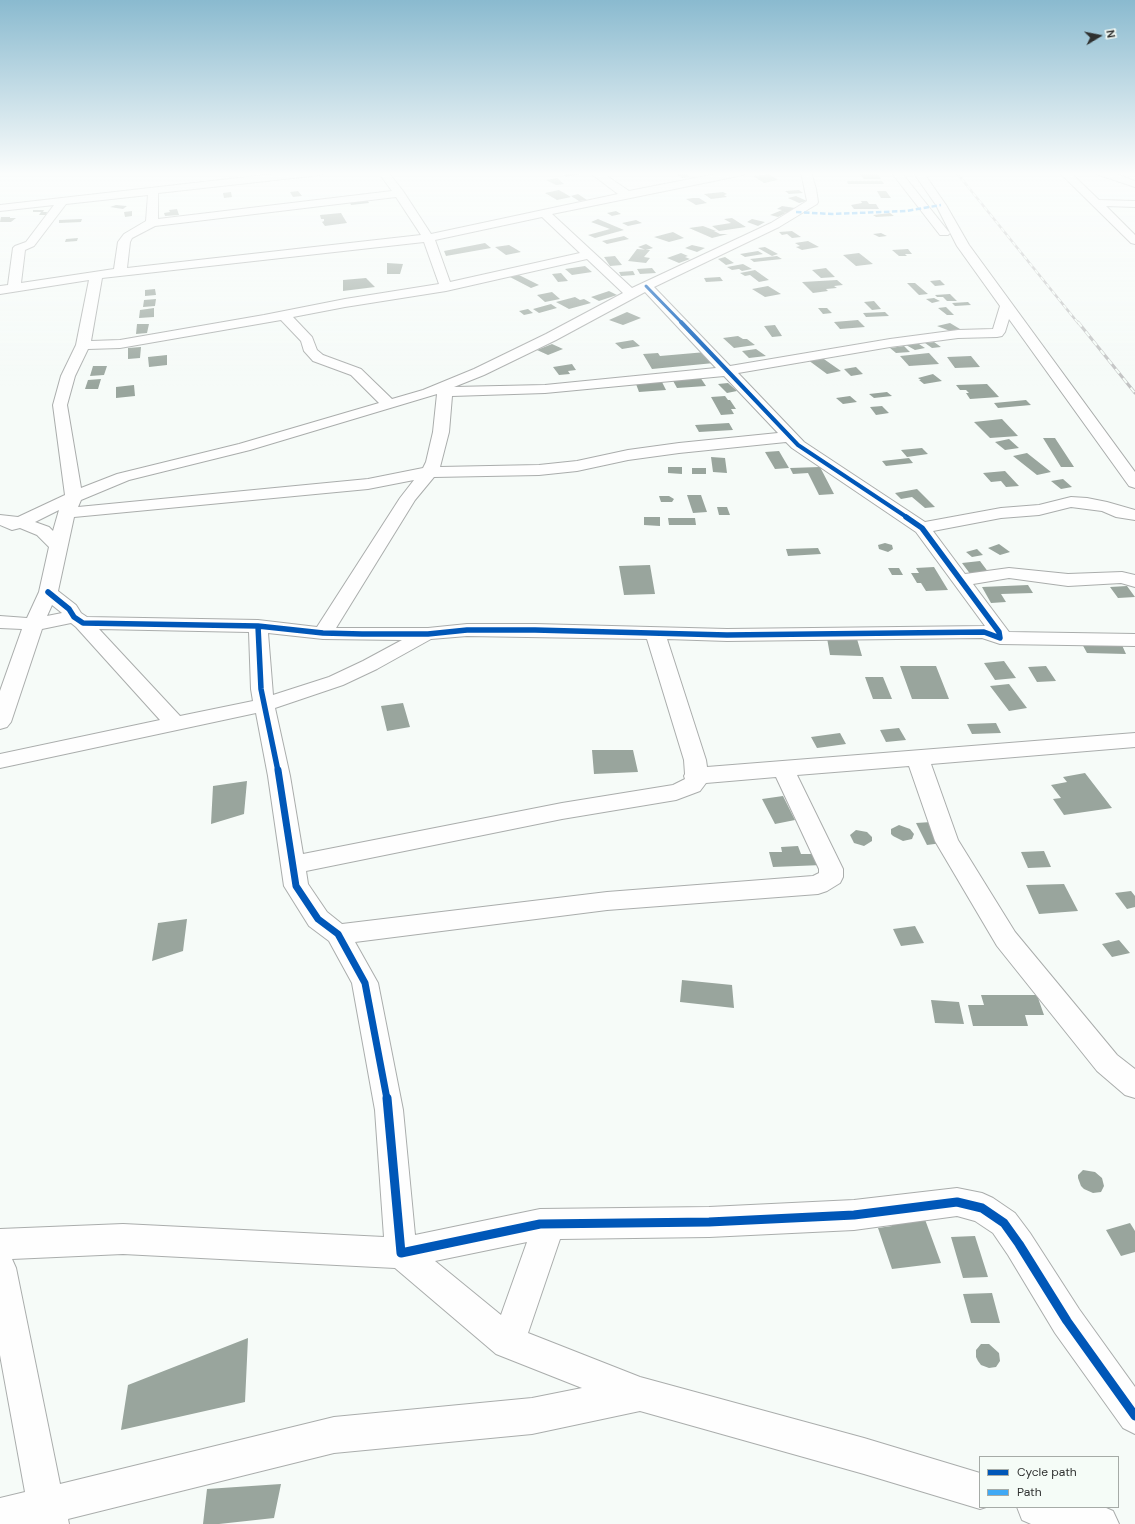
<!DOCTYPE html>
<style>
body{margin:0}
#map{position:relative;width:1135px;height:1524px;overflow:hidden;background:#f6fbf8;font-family:"DM Sans",sans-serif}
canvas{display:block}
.legend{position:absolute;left:979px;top:1456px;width:140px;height:52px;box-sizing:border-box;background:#f5fcf7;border:1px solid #a6aba7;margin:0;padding:5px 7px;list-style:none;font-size:12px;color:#2f3130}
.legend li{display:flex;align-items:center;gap:8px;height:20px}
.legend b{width:20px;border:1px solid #a6aba7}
.north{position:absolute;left:1079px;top:16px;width:40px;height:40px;-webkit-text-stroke:3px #f5fcf7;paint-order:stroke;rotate:80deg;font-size:11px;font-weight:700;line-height:16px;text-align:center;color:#2f3130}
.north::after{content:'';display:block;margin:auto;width:14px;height:18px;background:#2f3130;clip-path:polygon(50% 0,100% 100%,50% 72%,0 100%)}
</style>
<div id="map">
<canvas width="1135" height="1524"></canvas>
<ul class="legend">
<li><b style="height:5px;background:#0057b8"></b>Cycle path</li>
<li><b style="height:5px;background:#3fa9f5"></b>Path</li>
</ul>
<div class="north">N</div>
</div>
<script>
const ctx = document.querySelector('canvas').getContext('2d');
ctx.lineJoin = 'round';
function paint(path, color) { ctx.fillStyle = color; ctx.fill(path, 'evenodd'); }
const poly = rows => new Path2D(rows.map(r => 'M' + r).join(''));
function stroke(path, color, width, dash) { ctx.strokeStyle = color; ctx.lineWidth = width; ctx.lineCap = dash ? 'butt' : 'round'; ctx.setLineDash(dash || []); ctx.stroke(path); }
paint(poly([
 [578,172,581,174,566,177,562,175],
 [674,172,683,172,690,177,682,178],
 [871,173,878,174,881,179,864,179,860,174],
 [769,174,778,180,764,183,753,176],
 [557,178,564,184,556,185,546,180],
 [847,181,882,181,884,184,848,184],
 [559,190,571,197,557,200,545,193],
 [799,190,803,193,789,194,785,191],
 [298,191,302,196,293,197,290,192],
 [877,191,886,191,891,198,881,198],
 [231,192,232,197,224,198,223,193],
 [723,192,727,194,724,195,727,197,711,199,704,194],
 [578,194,587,200,579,201,571,196],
 [796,196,807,201,799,203,788,198],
 [693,198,699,198,707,203,696,205,686,199],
 [367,199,369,203,351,205,349,200],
 [861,201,867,201,869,204,876,204,879,209,854,209,851,205,862,203],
 [116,205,127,206,123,209,110,207],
 [782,206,795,208,787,213,781,211,786,213,778,217,770,215,782,210,777,209],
 [177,209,179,215,165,216,164,213,170,212,169,210],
 [33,210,44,210,43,212,47,212,46,215,39,215,41,212,33,212],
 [132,211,132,216,125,217,124,212],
 [616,211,621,214,612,216,607,213],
 [341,213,347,223,325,226,322,222,324,221,324,219,321,219,320,215],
 [890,213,894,216,876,217,873,215],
 [1,217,10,217,10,218,16,218,11,222,0,222],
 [732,218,746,227,719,231,712,226,731,223,724,219],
 [82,219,81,222,59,223,59,220],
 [598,219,624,230,595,238,588,235,610,229,591,222],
 [752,219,765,222,758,226,747,222],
 [636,220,642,223,628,226,622,223],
 [703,226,716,231,714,231,720,234,728,234,712,238,689,228],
 [792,231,801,237,792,238,787,234,782,235,779,232],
 [673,232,684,238,669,242,654,237],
 [881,233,887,236,879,237,873,234],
 [624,236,629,239,607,244,602,241],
 [78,238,77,241,65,242,66,239],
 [808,241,819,247,802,250,796,247,800,246,795,243],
 [485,243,491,248,446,256,444,251],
 [646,244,653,248,646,250,638,247],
 [509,245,521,252,506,255,495,247],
 [692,245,705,248,697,252,685,248],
 [765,247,778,254,772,256,758,248],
 [637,249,650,250,644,257,650,258,646,263,628,261],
 [908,249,912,254,905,254,907,256,899,256,892,250],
 [758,251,763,254,745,257,740,254],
 [681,253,688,256,685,257,690,259,679,263,667,258],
 [859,253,873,264,856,266,843,255],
 [615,256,622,265,610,266,604,257],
 [777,256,782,259,754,262,750,259],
 [725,257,734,263,726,265,718,259],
 [387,263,403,264,400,274,387,274],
 [743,264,752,269,742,271,739,269,732,270,727,267],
 [585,266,592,272,572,275,565,269],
 [652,268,656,273,640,274,637,269],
 [826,268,835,277,821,278,812,270],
 [755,270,769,280,759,282,750,275,745,276,740,273],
 [633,271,635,275,621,276,619,272],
 [561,273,568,281,558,282,552,274],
 [517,274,539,285,531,288,508,276],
 [720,277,723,281,706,282,704,278],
 [366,278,375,287,343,291,343,280],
 [837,280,843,285,834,286,837,288,826,289,828,291,813,293,802,282],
 [940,280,945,285,935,286,930,281],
 [907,283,915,283,928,294,919,295],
 [768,286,781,294,765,297,752,289],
 [155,289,156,295,145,296,145,290],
 [609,291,617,295,599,301,591,297],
 [552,292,560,299,545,302,537,295],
 [950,294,957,301,947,301,943,297,937,297,935,295],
 [575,297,580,300,584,299,591,303,569,309,556,302],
 [934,298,940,301,932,303,926,299],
 [156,299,155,306,143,307,144,300],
 [874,301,881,309,872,310,864,302],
 [968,302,971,305,955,306,952,303],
 [551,304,557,308,539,313,533,309],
 [946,307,954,315,947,315,938,308],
 [154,308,154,317,139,318,140,310],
 [818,308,827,308,832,313,823,314],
 [528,309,533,313,524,315,519,311],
 [627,312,641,318,623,325,609,320],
 [885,312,889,316,866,317,863,313],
 [858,320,865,327,840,329,834,322],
 [950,323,960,329,950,331,937,326],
 [137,324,149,324,147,333,136,334],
 [775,325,782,336,772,337,764,326],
 [738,336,743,339,747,339,755,345,734,348,723,338],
 [633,340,640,346,622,349,615,343],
 [916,342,925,348,915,350,906,345],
 [934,342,941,347,932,348,925,343],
 [552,344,563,349,548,355,537,350],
 [904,346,910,352,896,353,890,348],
 [141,347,140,358,128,359,128,348],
 [756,349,766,356,749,358,742,351],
 [706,352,714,363,652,369,643,354,658,353,660,356],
 [929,353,939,364,909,366,900,356],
 [167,355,167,365,149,367,148,357],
 [971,356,980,367,955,368,947,357],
 [821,357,841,371,827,374,808,360],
 [572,364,576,370,568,371,570,374,559,375,553,367],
 [93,366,107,366,104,375,90,376],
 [856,367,863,374,851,376,844,369],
 [933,374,942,381,924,384,919,380,921,380,918,378],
 [700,377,706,386,677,388,672,379],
 [101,379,98,389,85,389,88,380],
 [662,382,666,390,639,392,636,384],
 [728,383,737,391,727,393,718,384],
 [987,384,999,397,970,399,966,393,969,393,966,390,960,390,956,385],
 [134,385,135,396,116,398,116,387],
 [887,392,892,396,874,398,869,394],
 [725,396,728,400,730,400,736,409,731,409,734,414,721,415,711,397],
 [850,396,857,402,843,404,836,398],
 [1026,400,1031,405,998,408,994,403],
 [882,406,889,413,876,415,870,407],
 [1002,419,1018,436,990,438,974,422],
 [729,423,733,430,699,432,695,425],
 [1043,438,1055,438,1074,467,1061,467],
 [1009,439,1019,448,1005,450,995,442],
 [922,448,928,454,907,457,901,450],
 [779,451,789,468,775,469,765,452],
 [1027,453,1051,472,1037,475,1013,456],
 [711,457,725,458,727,473,713,472],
 [909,458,913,463,886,466,882,461],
 [668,467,682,467,682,474,668,473],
 [820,467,834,494,819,495,808,473,793,474,790,468],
 [692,468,706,468,706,474,692,474],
 [1005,471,1019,486,1006,487,1001,481,991,482,983,473],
 [1063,479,1072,487,1061,489,1051,481],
 [917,489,935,507,925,508,912,497,901,499,895,493],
 [687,495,701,495,707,512,693,513],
 [659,496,669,496,674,499,672,502,661,502],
 [717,507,727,507,730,515,719,515],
 [644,517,660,517,660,526,644,525],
 [668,518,695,518,696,525,669,525],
 [885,543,892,545,893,549,888,552,879,549,878,545],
 [999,544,1010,552,1000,555,988,548],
 [818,548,821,554,788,556,786,549],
 [977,549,983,555,972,557,966,552],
 [980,561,989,573,971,575,962,563],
 [650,565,655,594,624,595,619,566],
 [934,567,948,590,926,591,921,583,917,583,911,573,919,573,916,568],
 [888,568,899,568,903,575,892,575],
 [1028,585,1033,593,1001,594,1006,602,991,603,982,587],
 [1127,586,1135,597,1118,598,1110,587],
 [827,638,857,639,862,656,830,655],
 [1081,642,1121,643,1126,654,1087,653],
 [1004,661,1016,678,995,680,984,663],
 [900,666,936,666,949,699,912,699],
 [1046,666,1056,681,1037,682,1028,667],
 [865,677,883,677,892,699,873,699],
 [1009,684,1027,708,1009,711,990,686],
 [403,703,410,727,387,731,381,706],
 [996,723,1001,733,972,734,967,724],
 [899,728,906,740,886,742,880,730],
 [840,733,846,744,817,748,811,737],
 [592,750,633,750,638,772,594,774],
 [1085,773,1112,808,1064,815,1053,799,1061,798,1051,785,1067,782,1063,777],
 [247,781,244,814,211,824,213,786],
 [783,796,795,820,775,824,762,799],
 [931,822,942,843,927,845,916,823],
 [899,825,910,829,914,834,912,839,903,841,893,836,891,834,891,829],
 [856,830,867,832,872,837,872,841,864,846,854,843,850,835],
 [798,846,801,854,818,854,822,865,773,867,769,852,782,852,781,847],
 [1044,851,1051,867,1028,868,1021,852],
 [1064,884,1078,911,1039,914,1026,885],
 [1131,891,1135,896,1135,907,1127,909,1115,893],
 [187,919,183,951,152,961,158,923],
 [915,926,924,943,901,946,893,929],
 [1119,940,1130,953,1112,957,1102,944],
 [682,980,732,985,734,1008,680,1002],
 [981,995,1037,995,1044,1015,1025,1015,1028,1026,973,1026,968,1005,984,1005],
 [931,1000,959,1002,964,1024,935,1023],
 [1083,1170,1095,1172,1102,1178,1104,1186,1101,1192,1093,1193,1084,1189,1081,1186,1078,1178,1078,1175],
 [923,1214,941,1263,892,1269,878,1228,892,1226,889,1218],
 [1130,1223,1135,1231,1135,1252,1121,1256,1106,1230],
 [975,1236,988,1277,963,1278,951,1237],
 [992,1293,1000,1323,971,1323,963,1294],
 [248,1338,245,1402,121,1430,128,1385],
 [981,1344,989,1344,999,1353,1000,1361,996,1367,989,1368,981,1365,978,1361,976,1357,976,1350],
 [281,1484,274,1518,219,1524,203,1524,207,1489]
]), '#99a59d');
const minor = poly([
 [291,172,325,172,320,175,158,193,158,219,392,191,378,172,388,172,403,191,431,234,618,194,589,172,601,172,629,191,726,172,748,172,743,175,552,214,632,288,771,223,807,201,801,172,811,172,816,189,818,202,817,204,779,227,654,287,730,366,890,339,958,330,993,329,1000,306,957,246,936,205,913,172,923,172,946,205,969,245,1135,472,1135,488,1129,486,1009,319,1005,332,1002,336,997,337,958,338,890,347,738,373,804,442,925,522,1001,508,1039,505,1071,497,1087,498,1107,502,1135,510,1135,520,1116,517,1102,511,1071,507,1039,515,1001,518,933,531,965,574,1009,568,1068,574,1122,572,1135,575,1135,587,1121,583,1068,586,1009,578,973,584,1009,632,1135,634,1135,646,1000,644,982,638,727,641,667,639,706,760,707,767,1135,733,1135,747,931,764,958,840,1015,932,1117,1055,1135,1069,1135,1098,1125,1095,1097,1071,997,946,935,841,909,766,797,775,843,869,843,877,840,883,827,891,818,894,607,910,355,942,378,983,403,1110,415,1235,540,1209,709,1207,854,1200,957,1188,982,1193,993,1198,1015,1213,1030,1233,1079,1309,1135,1387,1135,1434,1123,1428,1055,1333,1008,1255,993,1233,975,1221,957,1216,854,1230,709,1237,560,1239,528,1333,640,1377,864,1438,980,1473,980,1507,986,1507,980,1509,864,1474,640,1411,532,1434,334,1453,68,1519,69,1524,0,1524,0,1498,25,1492,0,1355,0,1229,123,1224,384,1237,375,1110,352,983,329,941,309,926,284,886,268,776,256,713,0,768,0,754,160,720,76,627,71,623,42,629,11,722,7,727,0,729,0,691,22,629,0,628,0,616,27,618,39,592,49,547,37,535,20,528,12,530,0,525,0,515,18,517,65,495,53,405,61,376,76,345,89,280,0,294,0,286,8,285,13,248,15,246,26,242,54,205,0,211,0,205,291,172],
 [148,195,146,221,124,234,118,242,114,269,21,283,25,250,34,246,66,204,148,195],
 [396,197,421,235,127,268,130,242,132,238,155,226,396,197],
 [542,217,580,253,450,282,435,240,542,217],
 [424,242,439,284,345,299,264,315,120,340,91,341,102,278,424,242],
 [587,259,623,293,546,334,474,369,423,390,392,399,361,369,323,355,317,350,312,337,293,317,345,307,446,291,587,259],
 [645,292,716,368,545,385,454,387,484,375,556,340,645,292],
 [281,320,301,341,304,351,313,361,351,375,379,403,239,444,117,474,81,488,67,405,75,376,88,349,120,348,281,320],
 [724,376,778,433,679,443,628,450,577,461,539,465,440,467,449,432,452,396,545,393,724,376],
 [437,394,433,432,426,462,423,468,368,479,78,507,81,500,129,480,250,450,437,394],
 [786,442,792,448,916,532,985,626,727,629,535,624,467,624,428,628,336,628,415,500,434,477,539,475,577,471,628,460,679,453,786,442],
 [414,480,400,498,317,627,258,620,87,617,81,613,76,605,58,591,74,517,368,489,414,480],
 [59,510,53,531,49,527,35,522,59,510],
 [52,605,62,613,47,616,52,605],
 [99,629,249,632,251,689,253,701,180,716,99,629],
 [268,633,323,639,402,640,363,661,329,677,273,695,268,633],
 [467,636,647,639,684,760,685,774,684,776,685,779,673,785,562,803,303,854,290,776,275,708,343,685,377,669,431,639,467,636],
 [776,777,819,869,819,873,813,876,607,892,342,924,327,912,308,884,306,871,562,819,676,800,700,791,706,783,776,777],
 [527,1242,501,1315,435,1261,527,1242],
 [123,1254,395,1268,496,1354,582,1388,532,1398,334,1417,60,1484,16,1268,12,1259,123,1254],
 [891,172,901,172,948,231,950,233,948,235,940,235,891,172],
 [1059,172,1070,172,1099,200,1135,201,1135,207,1106,206,1135,235,1135,244,1131,243,1059,172],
 [1095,172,1111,172,1135,181,1135,187,1096,174,1095,172],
 [1017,1507,1104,1507,1113,1511,1119,1524,1031,1524,1022,1520,1017,1507]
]);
stroke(minor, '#aaadac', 2);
paint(minor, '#fefefe');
const railFar1 = poly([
 [956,172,1078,323]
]);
const rail = poly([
 [1078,322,1135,393]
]);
stroke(railFar1, '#c1c2c2', 2.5);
stroke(rail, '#c1c2c2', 3);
stroke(railFar1, '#f5fcf7', 1.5, [4.5]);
stroke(rail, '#f5fcf7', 2, [6]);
stroke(poly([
 [796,212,832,214,906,211,941,205]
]), '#3fa9f5', 2.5, [5.5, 2.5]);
stroke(poly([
 [646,286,682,323]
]), '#0057b8', 3);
stroke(poly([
 [681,322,798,445,908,518]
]), '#0057b8', 4);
stroke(poly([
 [48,592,69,609,74,617,83,623,258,626,323,633,362,634,428,634,467,630,535,630,727,635,984,632,1000,638,999,632,922,528,906,517],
 [258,626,261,689,278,771]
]), '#0057b8', 5.5);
stroke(poly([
 [278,770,296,886,318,919,338,934,365,983,387,1099]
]), '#0057b8', 7);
stroke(poly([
 [387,1098,401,1253,540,1224,709,1222,854,1215,957,1202,982,1208,1004,1223,1019,1244,1067,1321,1135,1416]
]), '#0057b8', 9);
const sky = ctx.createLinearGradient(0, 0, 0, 386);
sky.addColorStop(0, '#8abacf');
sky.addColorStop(0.45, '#fbfdfc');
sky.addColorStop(1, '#fbfdfc00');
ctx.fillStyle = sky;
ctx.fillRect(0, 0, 1135, 386);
</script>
